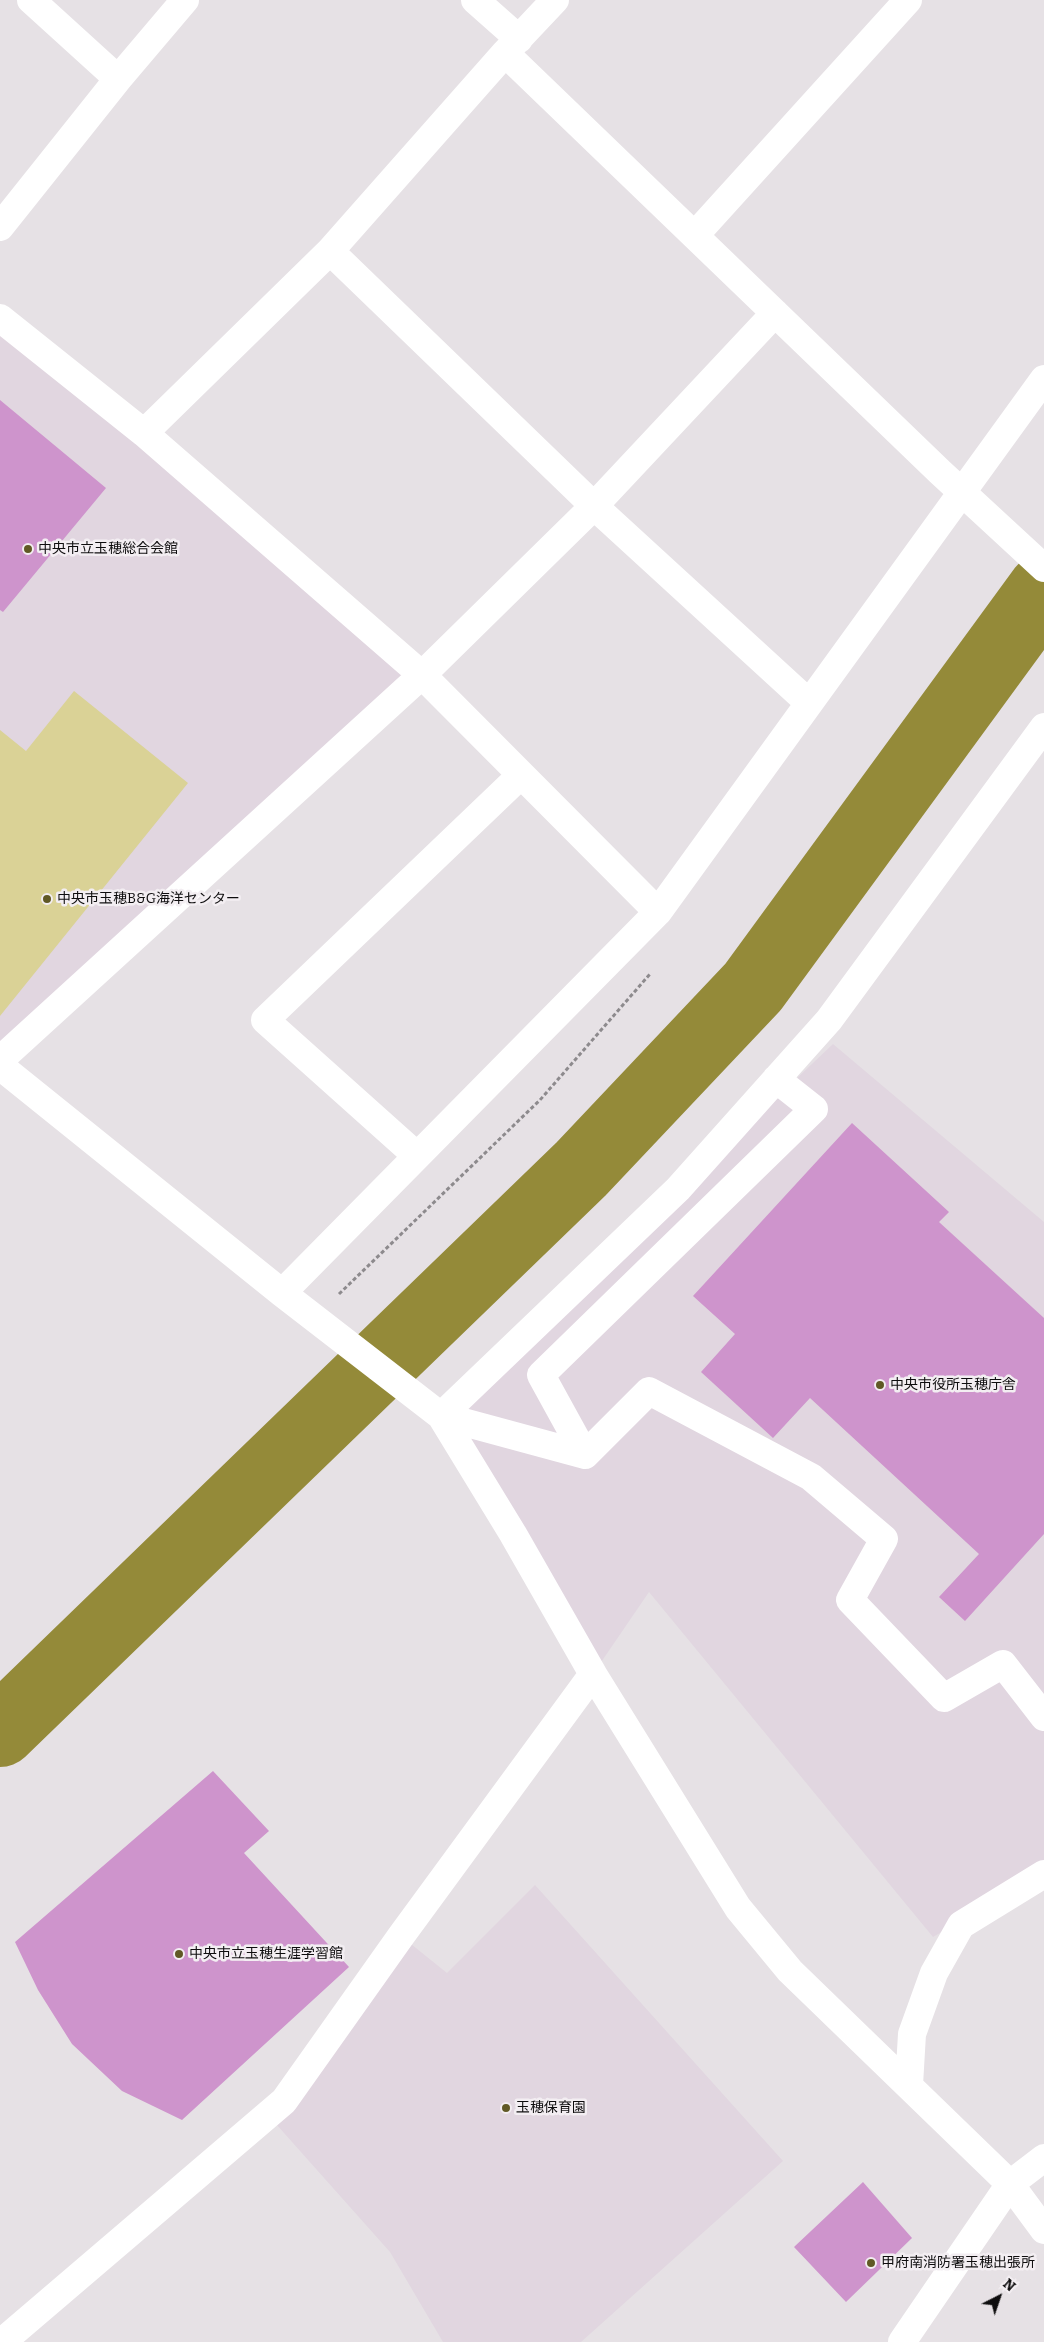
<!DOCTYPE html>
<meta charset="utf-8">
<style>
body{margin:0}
#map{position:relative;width:1044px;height:2342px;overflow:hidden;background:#e6e1e5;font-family:Bitter,serif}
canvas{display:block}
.north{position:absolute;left:974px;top:2272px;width:50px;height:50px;-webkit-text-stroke:4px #f3eef2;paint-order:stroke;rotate:41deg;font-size:14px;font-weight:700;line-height:20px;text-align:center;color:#0e0d0e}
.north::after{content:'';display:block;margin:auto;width:18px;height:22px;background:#0e0d0e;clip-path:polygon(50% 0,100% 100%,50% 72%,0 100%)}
</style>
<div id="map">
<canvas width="1044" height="2342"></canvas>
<div class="north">N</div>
</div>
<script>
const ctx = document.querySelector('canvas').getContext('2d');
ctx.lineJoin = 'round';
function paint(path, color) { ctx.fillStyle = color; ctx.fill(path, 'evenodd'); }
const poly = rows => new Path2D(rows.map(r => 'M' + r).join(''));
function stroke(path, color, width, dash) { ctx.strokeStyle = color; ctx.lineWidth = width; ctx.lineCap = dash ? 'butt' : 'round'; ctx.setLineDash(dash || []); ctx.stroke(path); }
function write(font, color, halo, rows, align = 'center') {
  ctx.font = font + ' Bitter,"Noto Sans JP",serif'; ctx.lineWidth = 5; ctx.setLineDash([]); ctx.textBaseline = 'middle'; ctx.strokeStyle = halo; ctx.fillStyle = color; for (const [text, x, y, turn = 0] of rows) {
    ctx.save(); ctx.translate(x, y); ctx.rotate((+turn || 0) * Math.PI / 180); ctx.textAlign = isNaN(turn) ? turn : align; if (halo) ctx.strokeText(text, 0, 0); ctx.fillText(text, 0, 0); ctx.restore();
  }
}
paint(poly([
 [0,318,422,675,0,1060],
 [833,1044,1044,1222,1044,1871,933,1937,649,1592,593,1674,441,1416],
 [535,1885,783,2161,581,2342,443,2342,390,2252,268,2115,401,1936,447,1973]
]), '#e1d6e0');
paint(poly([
 [74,691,188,783,0,1016,0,730,26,751]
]), '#dad296');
stroke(poly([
 [0,1731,581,1169,753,987,1044,589]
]), '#948a39', 72);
paint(poly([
 [0,400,106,488,3,612,0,610],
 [852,1123,949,1212,939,1222,1044,1318,1044,1534,965,1621,939,1597,979,1554,810,1398,773,1438,701,1372,735,1334,693,1296],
 [213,1771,269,1831,244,1853,349,1967,182,2120,122,2091,72,2044,38,1990,15,1942],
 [863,2182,912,2238,846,2302,794,2247]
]), '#ce94cc');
stroke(poly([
 [339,1294,540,1100,650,974]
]), '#8d8a8d', 3, [4, 2.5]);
stroke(poly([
 [31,0,118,79],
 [475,0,519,39],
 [505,53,940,472,1044,568],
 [0,227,118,79,185,0],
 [695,235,908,0],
 [330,251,594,506,809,703],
 [0,318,144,433,422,675,658,912],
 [144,433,330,251,505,53,555,0],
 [0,1060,422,675,594,506,775,313],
 [0,1066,282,1293,441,1416,513,1534,593,1674,738,1908,790,1971,1010,2184,1044,2230],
 [417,1156,265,1020,521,775],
 [282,1293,658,912,1044,379],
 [441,1416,678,1189,829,1020,1044,727],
 [441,1416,585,1455],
 [585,1455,649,1391,811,1477,884,1539,850,1600,944,1698,1003,1664,1044,1717],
 [585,1455,541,1375,814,1109,776,1079],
 [909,2085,912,2034,934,1973,961,1925,1044,1874],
 [2,2342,284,2101,401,1936,593,1674],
 [902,2342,1010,2184,1044,2158]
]), '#fff', 28);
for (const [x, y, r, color] of [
 [28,549,5,"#605925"],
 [47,899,5,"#605925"],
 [880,1385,5,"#605925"],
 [179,1954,5,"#605925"],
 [506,2108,5,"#605925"],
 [871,2263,5,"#605925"]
]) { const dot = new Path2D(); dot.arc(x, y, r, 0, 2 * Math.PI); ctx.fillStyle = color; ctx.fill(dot); stroke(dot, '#f3eef2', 2); }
write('14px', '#0e0d0e', '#f3eef2', [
 ["中央市立玉穂総合会館",38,549],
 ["中央市玉穂B&G海洋センター",57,899],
 ["中央市役所玉穂庁舎",890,1385],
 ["中央市立玉穂生涯学習館",189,1954],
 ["玉穂保育園",516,2108],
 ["甲府南消防署玉穂出張所",881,2263]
], 'left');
</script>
